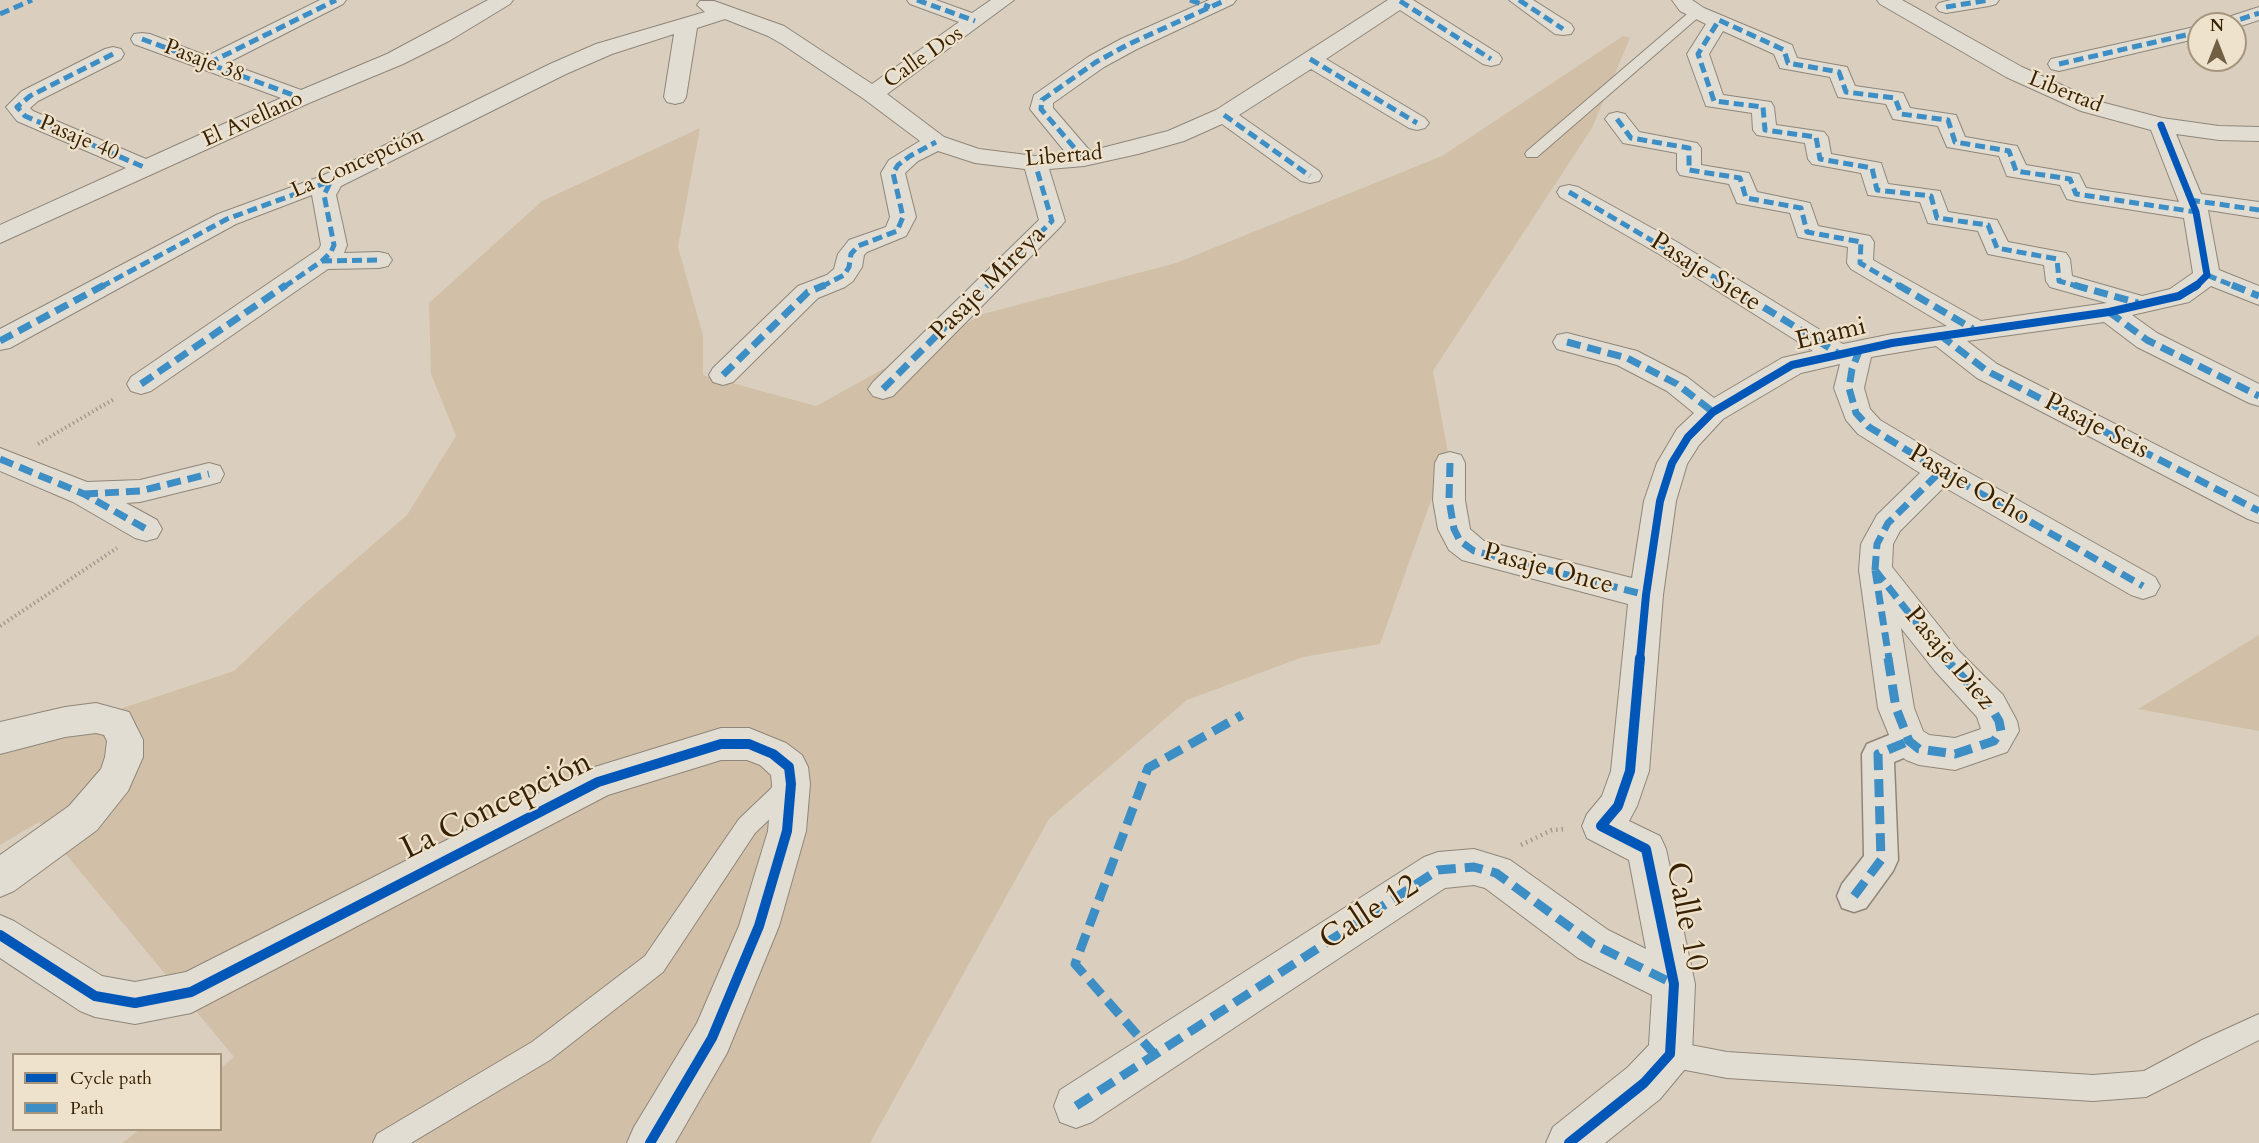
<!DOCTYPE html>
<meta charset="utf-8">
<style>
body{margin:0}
#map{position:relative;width:2259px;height:1143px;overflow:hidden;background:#dacfbe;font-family:Cardo,serif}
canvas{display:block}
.legend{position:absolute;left:12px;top:1053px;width:210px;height:78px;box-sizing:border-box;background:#efe2cc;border:2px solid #a5957c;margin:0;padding:8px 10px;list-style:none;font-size:18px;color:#372204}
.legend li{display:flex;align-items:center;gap:12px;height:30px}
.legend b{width:30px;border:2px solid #a5957c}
.north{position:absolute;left:2187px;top:12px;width:60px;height:60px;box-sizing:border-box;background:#efe2cc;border:2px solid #a5957c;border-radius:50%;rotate:0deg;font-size:16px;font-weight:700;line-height:24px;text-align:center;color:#372204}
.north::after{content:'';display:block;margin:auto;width:21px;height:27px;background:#705f45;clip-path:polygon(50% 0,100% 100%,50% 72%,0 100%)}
</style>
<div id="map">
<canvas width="2259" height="1143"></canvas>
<ul class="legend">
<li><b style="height:8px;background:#0057b8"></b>Cycle path</li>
<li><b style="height:8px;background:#3d8ec5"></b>Path</li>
</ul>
<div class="north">N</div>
</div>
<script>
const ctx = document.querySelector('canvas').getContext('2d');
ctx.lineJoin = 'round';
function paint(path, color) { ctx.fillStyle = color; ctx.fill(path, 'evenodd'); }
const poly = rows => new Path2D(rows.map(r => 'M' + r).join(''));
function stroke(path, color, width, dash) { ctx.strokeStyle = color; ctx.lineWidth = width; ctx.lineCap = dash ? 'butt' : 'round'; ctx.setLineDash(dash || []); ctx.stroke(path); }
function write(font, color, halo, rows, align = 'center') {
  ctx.font = font + ' Cardo,serif'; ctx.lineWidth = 4.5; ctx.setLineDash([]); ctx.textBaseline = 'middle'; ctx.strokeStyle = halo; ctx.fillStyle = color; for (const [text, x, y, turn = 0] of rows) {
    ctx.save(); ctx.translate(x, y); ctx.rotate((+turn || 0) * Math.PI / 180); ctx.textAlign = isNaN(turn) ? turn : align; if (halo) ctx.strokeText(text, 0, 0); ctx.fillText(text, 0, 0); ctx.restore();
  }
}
paint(poly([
 [1623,36,1630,38,1592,128,1433,371,1448,453,1380,644,1303,657,1187,700,1049,819,870,1143,122,1143,139,1130,220,1130,221,1068,234,1057,39,822,0,845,0,749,234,671,304,604,407,515,456,436,431,374,429,303,542,201,700,128,678,247,703,335,703,375,816,406,983,314,1176,263,1442,156],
 [2259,635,2259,731,2138,709]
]), '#d1c0a7');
const service = poly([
 [1697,8,1701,9,1703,12,1701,15,1537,157,1527,157,1525,154,1527,151,1693,9,1697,8],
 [789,776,797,779,800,786,797,793,755,833,663,972,550,1060,411,1143,373,1143,377,1134,532,1042,645,956,739,819,781,779,789,776],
 [2259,1014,2259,1040,2146,1097,2093,1101,1727,1078,1670,1067,1661,1063,1657,1054,1661,1045,1670,1041,1727,1052,2093,1075,2144,1071,2202,1040,2259,1014]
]);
const pedestrian = poly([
 [1909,727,1920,731,1925,741,1920,751,1894,762,1898,860,1893,871,1866,908,1854,912,1842,908,1837,896,1842,884,1864,856,1862,754,1867,744,1909,727]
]);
const minor = poly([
 [320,0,346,0,343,4,227,63,301,90,387,54,488,0,513,0,510,4,449,41,403,64,309,103,0,243,0,225,126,168,17,121,6,107,22,91,105,49,113,47,121,49,124,54,121,59,38,101,30,108,33,111,146,159,281,98,134,44,131,39,134,34,142,33,150,34,207,56,320,0],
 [907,0,936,0,972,13,991,0,1014,0,887,94,944,137,979,149,1035,156,1066,153,1030,109,1034,95,1088,57,1121,39,1209,0,1236,0,1233,4,1137,49,1104,67,1053,103,1053,108,1090,151,1168,131,1216,110,1388,0,1413,0,1499,54,1502,59,1499,64,1491,66,1483,64,1400,10,1326,59,1425,118,1429,123,1425,128,1417,130,1409,128,1311,69,1239,115,1319,171,1322,176,1319,181,1310,183,1301,181,1222,124,1184,141,1138,154,1084,166,1049,169,1065,221,1061,226,893,396,883,399,873,396,868,389,873,382,1039,220,1025,169,975,163,938,151,918,161,905,173,916,217,906,236,867,252,864,255,862,267,853,281,845,287,818,298,733,382,723,385,713,382,709,375,713,368,798,286,827,275,834,269,838,254,849,240,886,227,890,217,881,173,889,160,920,141,864,99,782,44,768,36,725,19,697,28,686,97,683,102,675,104,667,102,664,97,674,34,612,54,566,74,341,186,336,195,347,245,344,253,379,252,388,254,392,260,388,266,379,268,328,269,151,391,141,394,131,391,127,384,131,377,319,249,321,245,312,195,236,224,10,348,0,350,0,329,218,214,322,176,550,64,596,44,705,12,697,5,700,1,714,1,784,26,872,84,959,22,910,4,907,0],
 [1509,0,1533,0,1571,24,1574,29,1571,34,1563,35,1555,34,1509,0],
 [1672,0,1692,0,1704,8,1792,45,1797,58,1847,67,1855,86,1903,93,1910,108,1956,115,1965,137,2017,146,2026,165,2079,174,2086,188,2179,202,2151,130,2081,111,2006,77,1880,4,1877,0,1902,0,2022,67,2097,101,2162,118,2219,126,2259,127,2259,141,2219,140,2176,134,2201,194,2259,202,2259,218,2208,210,2219,270,2259,286,2259,305,2211,286,2189,302,2132,315,2157,333,2259,384,2259,406,2249,403,2137,347,2104,322,1967,341,1997,364,2259,497,2259,523,2248,519,1977,378,1936,346,1871,357,1864,388,1870,409,1880,420,1952,463,2155,577,2160,586,2155,595,2143,599,2131,595,1944,487,1900,531,1893,544,1892,567,1959,651,2003,695,2017,721,2019,731,2007,752,1955,770,1919,765,1906,760,1896,752,1878,708,1859,570,1861,544,1877,515,1920,473,1858,434,1846,420,1834,388,1840,364,1801,373,1723,419,1699,445,1687,464,1676,501,1663,595,1649,771,1637,806,1629,821,1660,836,1666,849,1695,984,1692,1054,1685,1069,1660,1099,1605,1143,1546,1143,1553,1127,1628,1067,1649,1045,1652,995,1578,958,1485,888,1474,885,1445,888,1092,1122,1076,1128,1060,1122,1054,1106,1060,1090,1424,857,1438,852,1474,849,1510,860,1608,930,1646,949,1629,860,1587,838,1582,826,1587,814,1602,796,1611,771,1628,604,1462,560,1449,550,1438,529,1433,500,1435,463,1439,455,1450,452,1461,455,1465,463,1465,500,1470,529,1484,541,1632,578,1644,501,1657,463,1677,429,1694,413,1667,391,1617,365,1557,349,1553,342,1557,335,1567,333,1637,351,1687,377,1714,398,1782,358,1813,351,1659,254,1560,197,1557,192,1560,187,1569,185,1578,187,1677,242,1843,344,1892,334,1947,326,1851,269,1847,263,1848,247,1798,237,1790,213,1737,203,1729,184,1680,175,1677,170,1677,153,1623,143,1605,119,1609,114,1617,112,1625,114,1639,132,1697,143,1701,148,1701,165,1749,173,1757,192,1810,203,1818,226,1870,236,1874,242,1873,260,1981,321,2107,303,2050,287,2046,281,2044,265,1988,254,1978,231,1928,223,1920,202,1868,195,1861,173,1812,164,1808,159,1805,143,1757,135,1753,130,1752,113,1706,106,1687,54,1706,24,1680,11,1672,0],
 [1723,31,1774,54,1780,68,1830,77,1838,97,1886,104,1893,119,1938,126,1947,147,1999,156,2007,176,2060,185,2067,199,2076,201,2184,218,2193,273,2170,289,2142,296,2072,276,2070,259,2066,253,2008,242,1997,220,1948,212,1940,191,1888,184,1881,163,1831,154,1828,137,1824,132,1776,125,1774,107,1771,102,1723,95,1709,54,1723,31],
 [1901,628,1935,671,1977,717,1981,729,1955,738,1929,735,1923,731,1914,708,1901,628],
 [1951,0,1999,0,1996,4,1989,6,1946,13,1939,11,1936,7,1939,3,1951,0],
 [2259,7,2259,20,2235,28,2235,24,2215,24,2219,20,2259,7],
 [2199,26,2199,38,2059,71,2051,69,2048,64,2051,59,2199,26],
 [0,448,87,482,140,480,209,463,220,466,224,474,220,482,209,485,140,502,126,503,157,520,162,529,157,538,146,541,135,538,73,502,0,471,0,448],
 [96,703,129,712,143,740,143,757,128,791,97,830,14,891,0,897,0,855,69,806,101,769,105,757,107,741,104,735,96,733,65,737,0,754,0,722,65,707,96,703],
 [721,728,749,728,786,743,802,755,808,767,810,784,806,831,779,926,727,1053,675,1143,627,1143,634,1127,697,1023,739,926,768,831,772,784,771,775,760,765,747,760,721,760,608,795,191,1013,135,1024,95,1017,80,1011,0,958,0,915,14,921,102,976,135,982,186,972,585,770,721,728]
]);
stroke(service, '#8f8679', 2);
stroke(pedestrian, '#8f8679', 3);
stroke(minor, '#8f8679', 2);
stroke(poly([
 [38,444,114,399],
 [0,626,117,548]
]), '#a29b91', 4, [1.5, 3]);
stroke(poly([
 [1521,845,1552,830,1567,829]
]), '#a29b91', 4.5, [1.5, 4]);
paint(service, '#e2ddd3');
paint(pedestrian, '#e2ddd3');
paint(minor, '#e2ddd3');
stroke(poly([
 [917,0,975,21],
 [1190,0,1210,7],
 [1519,0,1563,29],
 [1400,1,1491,59],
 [1946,7,1989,0],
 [0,14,32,0],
 [2226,24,2259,13],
 [142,39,301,98],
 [113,54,30,96,17,107,25,116,146,168],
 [1310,59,1417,123],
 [209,63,336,0],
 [2059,64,2199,32],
 [1224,115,1310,176],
 [1617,119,1631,138,1689,148,1689,170,1740,178,1746,198,1801,208,1807,232,1861,242,1860,263,1901,287],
 [1084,159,1041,109,1042,100,1096,62,1129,44,1226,0],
 [1569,192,1731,287],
 [2190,200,2259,210],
 [322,261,379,260],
 [2207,275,2236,287],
 [101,287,227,219,331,181],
 [284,287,322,261,331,252,334,245,324,195,331,181],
 [821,287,844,275,849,267,851,254,858,246,897,231,903,217,893,173,898,165,910,156,936,142],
 [986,287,1052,221,1035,163],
 [2080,287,2059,281,2057,259,1997,248,1988,225,1937,218,1931,196,1877,190,1872,168,1820,159,1816,137,1765,130,1763,107,1714,101,1698,54,1719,20,1784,50,1788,63,1839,72,1846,92,1895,98,1901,114,1948,120,1955,142,2009,151,2016,171,2070,179,2076,194,2196,212]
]), '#3d8ec5', 5, [10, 5]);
stroke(poly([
 [1728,285,1839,354],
 [1898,285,1973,329],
 [2074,285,2138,303],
 [2232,285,2259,296],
 [2109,312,2147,340,2259,396],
 [1940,335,1987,371,2259,511],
 [0,341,104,285],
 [1567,342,1627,358,1677,384,1713,412],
 [1860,349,1852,369,1849,388,1856,413,1869,427,1941,471,2143,586],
 [723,375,808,292,825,285],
 [141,384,286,285],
 [883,389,987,285],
 [0,459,84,494,146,529],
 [1450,463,1449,500,1454,529,1460,541,1474,551,1646,595],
 [84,494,140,491,209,474],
 [1875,570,1945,659],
 [1875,570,1889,659],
 [1875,570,1877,544,1888,523,1941,471]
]), '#3d8ec5', 7, [14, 7]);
stroke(poly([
 [1888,658,1896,708,1909,741,1919,749,1955,754,1994,741,2001,731,1999,721,1990,706,1944,658],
 [1854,896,1881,860,1878,754,1909,741],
 [1155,1055,1075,964,1148,768,1242,715],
 [1076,1106,1438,870,1474,867,1496,873,1593,944,1674,984]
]), '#3d8ec5', 9, [18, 9]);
stroke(poly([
 [2161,125,2196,212,2207,275,2195,287]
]), '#0057b8', 7);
stroke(poly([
 [1640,659,1646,595,1660,501,1672,463,1688,437,1713,412,1792,365,1892,343,2109,312,2179,296,2197,285]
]), '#0057b8', 8);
stroke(poly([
 [0,935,95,996,135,1003,191,992,598,782,721,744,749,744,773,754,789,767,791,784,787,831,759,926,712,1038,650,1143],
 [1569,1143,1644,1083,1670,1054,1674,984,1646,849,1601,826,1618,806,1630,771,1640,658]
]), '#0057b8', 10);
write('22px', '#372204', '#efe2cc', [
 ["Calle Dos",924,58,-35],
 ["Pasaje 38",204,62,21],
 ["Libertad",2065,93,22],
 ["El Avellano",253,120,-24],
 ["Pasaje 40",79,139,23],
 ["Libertad",1064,157,-5],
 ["La Concepción",358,164,-24]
]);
write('26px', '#372204', '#efe2cc', [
 ["Pasaje Siete",1705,273,32],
 ["Pasaje Mireya",989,284,-45],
 ["Enami",1831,335,-13],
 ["Pasaje Seis",2096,427,27],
 ["Pasaje Ocho",1969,486,30],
 ["Pasaje Once",1548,570,15],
 ["Pasaje Diez",1949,659,50]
]);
write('32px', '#372204', '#efe2cc', [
 ["La Concepción",497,807,-26],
 ["Calle 12",1370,914,-33],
 ["Calle 10",1685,917,79]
]);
</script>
